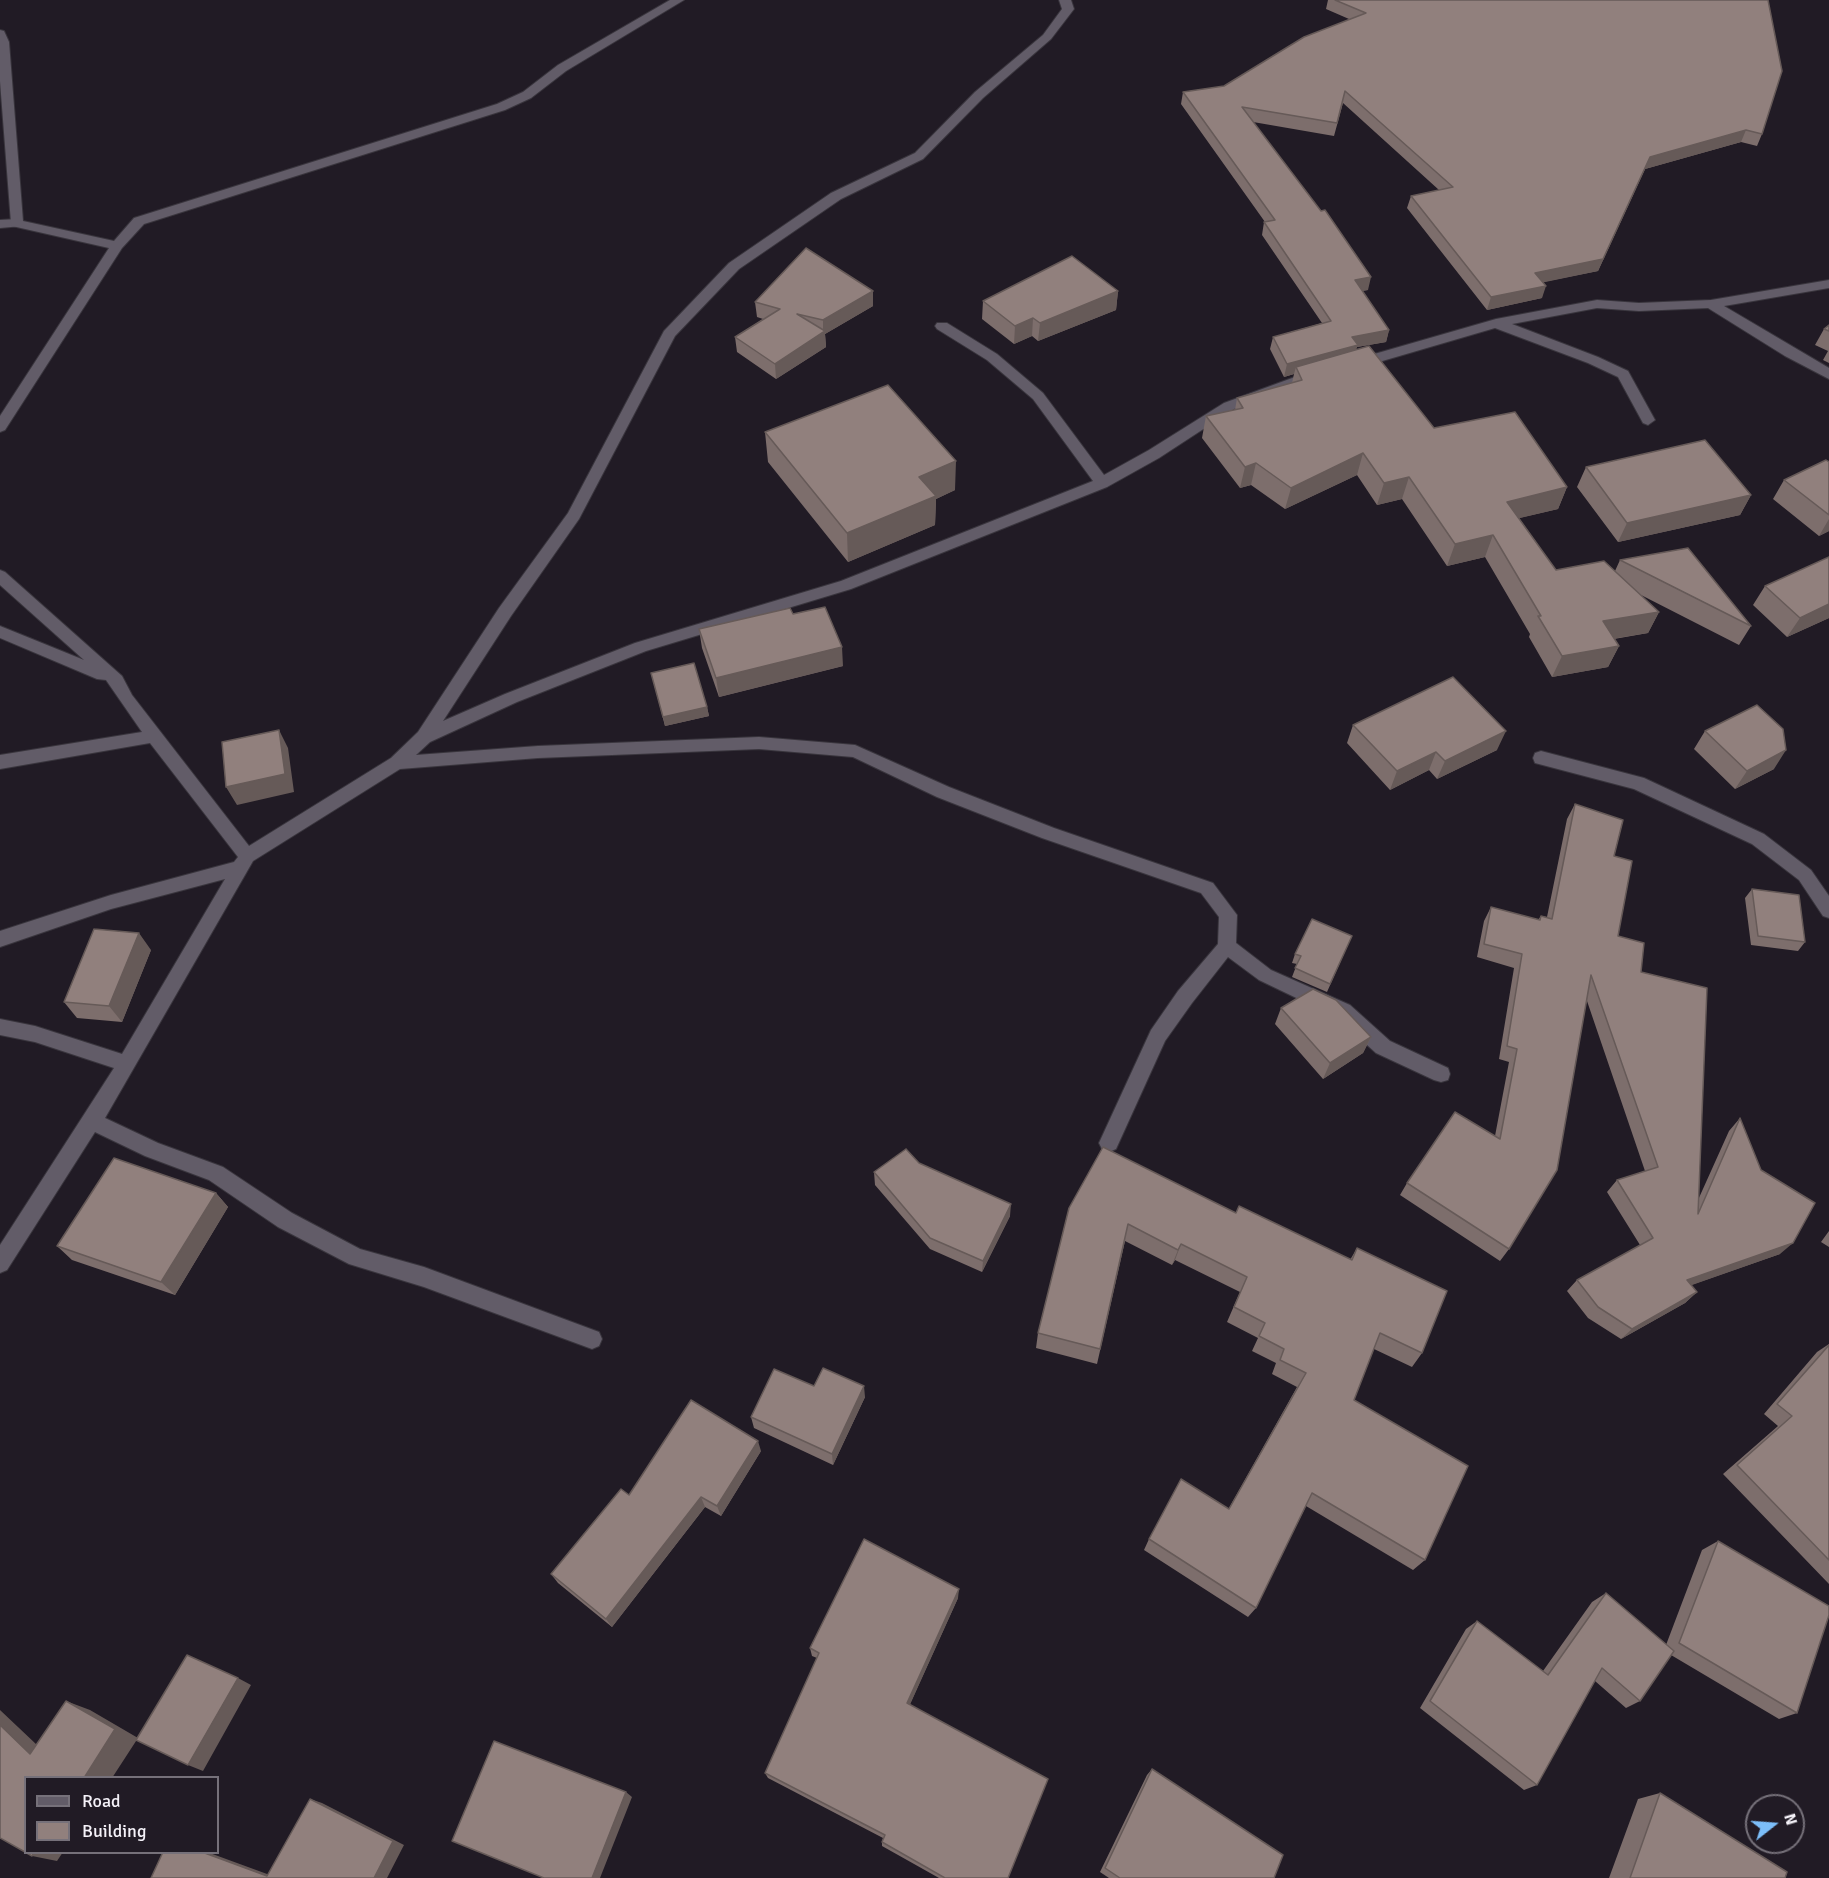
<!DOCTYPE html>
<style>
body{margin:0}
#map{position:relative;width:1829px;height:1878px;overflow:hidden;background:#211b25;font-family:Signika,sans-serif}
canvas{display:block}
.legend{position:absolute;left:24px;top:1776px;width:195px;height:78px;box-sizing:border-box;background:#211b25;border:2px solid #76717a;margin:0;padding:8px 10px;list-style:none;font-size:18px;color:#f5f2f9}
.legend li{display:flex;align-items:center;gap:12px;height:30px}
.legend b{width:30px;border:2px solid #76717a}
.north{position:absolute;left:1745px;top:1794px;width:60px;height:60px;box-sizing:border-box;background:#211b25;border:2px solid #76717a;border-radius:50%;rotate:73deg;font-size:16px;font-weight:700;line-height:24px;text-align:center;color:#f5f2f9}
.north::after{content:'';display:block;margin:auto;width:21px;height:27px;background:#7cbef9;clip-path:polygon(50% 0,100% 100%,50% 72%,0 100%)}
</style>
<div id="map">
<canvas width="1829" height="1878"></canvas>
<ul class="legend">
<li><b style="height:8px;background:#625c68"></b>Road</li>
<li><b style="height:16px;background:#91807d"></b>Building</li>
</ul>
<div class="north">N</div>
</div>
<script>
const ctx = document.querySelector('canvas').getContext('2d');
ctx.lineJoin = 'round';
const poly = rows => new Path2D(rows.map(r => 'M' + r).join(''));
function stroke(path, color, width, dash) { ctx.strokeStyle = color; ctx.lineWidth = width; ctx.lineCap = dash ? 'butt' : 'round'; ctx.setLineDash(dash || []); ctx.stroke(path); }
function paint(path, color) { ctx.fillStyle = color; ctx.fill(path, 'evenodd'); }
const service = poly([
 [17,219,22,220,23,223,22,226,0,228,0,220,17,219]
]);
const minor = poly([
 [670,0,684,0,566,71,531,98,505,110,144,224,122,248,5,430,0,432,0,416,109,248,12,226,11,223,0,81,0,30,4,31,9,42,23,221,114,241,134,218,497,104,523,92,558,65,670,0],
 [1059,0,1071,0,1074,9,1051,39,983,98,923,159,841,199,739,269,675,336,579,519,511,616,443,721,505,694,635,643,841,581,1093,481,1033,399,987,360,937,329,935,326,937,323,947,323,997,354,1043,393,1104,475,1149,450,1224,403,1314,370,1319,372,1321,375,1319,378,1234,409,1159,458,1107,487,851,589,646,651,517,702,430,742,416,755,538,746,759,737,855,745,949,787,1054,828,1213,883,1237,915,1236,943,1271,970,1350,1005,1390,1041,1448,1068,1450,1074,1448,1080,1441,1082,1434,1080,1376,1053,1336,1017,1259,980,1228,957,1192,1003,1165,1041,1116,1149,1109,1152,1102,1149,1099,1143,1151,1030,1178,991,1218,944,1219,917,1201,893,1042,838,937,797,853,757,759,749,538,758,400,769,253,861,105,1118,158,1143,223,1167,292,1213,360,1249,424,1267,599,1332,602,1339,599,1346,592,1349,424,1287,349,1264,278,1227,209,1180,145,1156,95,1132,7,1270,0,1273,0,1245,114,1068,35,1042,0,1035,0,1019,35,1026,122,1054,225,879,111,909,0,947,0,931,111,895,234,862,238,857,150,743,0,769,0,755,142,732,106,680,97,679,0,638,0,626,84,660,0,585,0,570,5,572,122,676,132,695,249,846,391,758,418,732,499,608,568,513,664,331,729,263,831,193,915,153,975,92,1043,35,1062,9,1059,0],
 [1829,280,1829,288,1724,306,1829,368,1829,379,1785,356,1708,308,1639,311,1597,308,1512,324,1598,357,1628,371,1655,420,1648,425,1643,423,1618,377,1588,363,1495,328,1355,369,1348,364,1350,361,1496,319,1597,300,1639,303,1711,300,1829,280],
 [1541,751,1644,778,1764,834,1811,870,1829,896,1829,918,1823,916,1799,880,1752,844,1634,789,1535,763,1533,758,1535,753,1541,751]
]);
stroke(service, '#39353d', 2);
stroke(minor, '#39353d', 2);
paint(service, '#625c68');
paint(minor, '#625c68');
paint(poly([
 [1328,0,1768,0,1762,134,1757,146,1741,142,1645,169,1598,271,1543,282,1542,298,1487,310,1407,208,1411,196,1439,190,1343,103,1334,136,1253,122,1368,290,1362,291,1389,330,1386,342,1357,347,1356,349,1434,428,1567,487,1558,509,1519,518,1556,570,1615,571,1620,560,1751,626,1739,645,1641,595,1659,612,1648,633,1614,639,1619,646,1608,667,1552,677,1529,637,1530,634,1485,557,1447,566,1402,499,1377,505,1357,475,1285,509,1251,485,1240,488,1202,438,1206,416,1235,410,1237,398,1292,383,1294,374,1284,377,1270,349,1273,337,1322,323,1262,235,1264,222,1265,222,1181,104,1183,92,1224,86,1349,19,1326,9],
 [873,291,873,306,825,334,826,347,776,379,737,352,735,337,763,319,757,317,755,302],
 [1118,291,1116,310,1038,341,1032,336,1014,344,982,319,983,301],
 [1829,325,1829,363,1823,360,1828,351,1815,345,1824,329],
 [765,432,955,490,936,499,935,525,848,562,768,462],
 [1829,462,1829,531,1819,536,1773,499,1784,480],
 [1586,467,1751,495,1740,515,1618,542,1577,487],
 [1829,557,1829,618,1787,637,1753,605,1765,586],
 [699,629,843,666,719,697,702,648],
 [651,673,707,707,709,716,665,726],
 [1353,725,1497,750,1437,779,1429,770,1390,790,1347,743],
 [1705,731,1774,769,1735,789,1694,749],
 [1575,804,1614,856,1618,936,1641,972,1698,1200,1729,1131,1740,1118,1780,1254,1691,1285,1697,1292,1685,1303,1621,1339,1588,1318,1567,1291,1577,1280,1640,1245,1607,1192,1617,1180,1645,1171,1587,1001,1509,1249,1500,1261,1400,1195,1407,1183,1495,1136,1509,1062,1499,1059,1514,968,1477,957,1484,921,1491,907,1538,920,1541,916,1547,917,1567,819],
 [1752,889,1805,942,1798,951,1751,945,1745,898],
 [1348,945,1327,992,1292,977,1297,964,1292,963,1295,954],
 [151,950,122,1022,77,1018,64,1002],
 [1281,1008,1371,1037,1363,1053,1323,1079,1275,1024],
 [919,1163,1010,1216,982,1272,930,1249,875,1185,874,1172],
 [216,1193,228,1207,175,1295,72,1260,57,1246],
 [1069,1208,1236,1213,1350,1260,1357,1248,1422,1353,1412,1367,1374,1349,1354,1400,1425,1560,1413,1570,1306,1506,1256,1608,1248,1617,1144,1550,1149,1539,1229,1508,1297,1387,1272,1374,1276,1363,1252,1351,1258,1338,1227,1322,1240,1292,1175,1260,1172,1265,1125,1241,1097,1364,1036,1348,1038,1333],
 [1829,1231,1829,1247,1821,1242],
 [1829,1344,1829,1584,1723,1474,1778,1426,1764,1414,1817,1352],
 [814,1386,865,1397,833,1465,754,1428,751,1417],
 [761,1451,721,1516,705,1507,612,1627,558,1583,551,1574,629,1495],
 [1718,1541,1797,1713,1779,1719,1671,1655,1640,1701,1626,1708,1595,1681,1537,1785,1524,1790,1420,1708,1466,1629,1477,1621,1543,1671,1592,1602,1606,1593,1666,1645,1702,1550],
 [958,1598,910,1704,1008,1878,939,1878,882,1846,882,1842,883,1838,768,1778,765,1773,817,1658,812,1656,810,1648],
 [1152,1769,1274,1878,1109,1878,1100,1872,1147,1775],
 [1660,1793,1785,1878,1609,1878,1638,1799]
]), '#7d6e6c');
paint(poly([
 [1746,130,1741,142,1645,169,1598,271,1531,285,1535,273,1650,157],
 [1371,277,1368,290,1352,292,1355,280],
 [1546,286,1542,298,1487,310,1491,297],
 [873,291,873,306,825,334,826,347,776,379,775,364,823,333,823,320],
 [1118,291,1116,310,1038,341,1040,323],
 [1033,318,1032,336,1014,344,1015,326],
 [1389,330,1386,342,1357,347,1354,357,1296,367,1294,374,1284,377,1287,364,1352,337],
 [1363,453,1357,475,1285,509,1291,488],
 [956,461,955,490,936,499,935,525,848,562,847,533,919,477],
 [1256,463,1251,485,1240,488,1245,467],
 [1409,477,1402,499,1377,505,1384,483],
 [1567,487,1558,509,1499,523,1507,502],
 [1751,495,1740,515,1618,542,1627,523],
 [1829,519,1829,531,1819,536],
 [1493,535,1485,557,1447,566,1455,544],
 [1829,604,1829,618,1787,637,1800,618],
 [1659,612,1648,633,1593,642,1603,621],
 [1619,646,1608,667,1552,677,1562,656],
 [842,647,843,666,719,697,716,678],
 [707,707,709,716,665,726,663,717],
 [279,730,288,748,294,792,237,805,226,787],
 [1506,731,1497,750,1437,779,1445,761],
 [1786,750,1774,769,1735,789,1747,771],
 [1436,752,1429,770,1390,790,1397,771],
 [139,933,151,950,122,1022,109,1006],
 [1371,1037,1363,1053,1323,1079,1330,1063],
 [216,1193,228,1207,175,1295,161,1282],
 [1011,1204,1010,1216,982,1272,983,1261],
 [1793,1243,1780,1254,1675,1291,1687,1280],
 [1181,1244,1175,1260,1172,1265,1178,1250],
 [1697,1292,1685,1303,1621,1339,1632,1329],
 [864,1386,865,1397,833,1465,832,1454],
 [758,1441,761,1451,721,1516,717,1506],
 [701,1497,705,1507,612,1627,606,1619],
 [959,1589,958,1598,908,1709,907,1703],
 [238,1678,251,1685,203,1771,188,1765],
 [66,1701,90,1710,138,1738,112,1778,84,1778],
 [0,1710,55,1762,30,1754,0,1725],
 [626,1792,632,1797,600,1878,592,1878],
 [310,1799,322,1803,404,1845,387,1878,374,1878],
 [34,1852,63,1852,57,1861,32,1856],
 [202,1852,207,1852,278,1878,267,1876]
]), '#665a58');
const building = poly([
 [1335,0,1768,0,1782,71,1762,134,1746,130,1650,157,1603,259,1535,273,1546,286,1491,297,1411,196,1453,187,1345,91,1337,123,1242,107,1321,211,1325,210,1371,277,1355,280,1389,330,1352,337,1358,345,1287,364,1273,337,1331,321,1264,222,1275,220,1183,92,1224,86,1304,37,1366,13,1335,0],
 [806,248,873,291,823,320,797,314,825,331,775,364,735,337,780,309,755,302,806,248],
 [1072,256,1118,291,1040,323,1033,318,1015,326,983,301,1072,256],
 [1829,325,1829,331,1824,329,1829,325],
 [1369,346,1434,428,1515,412,1567,487,1507,502,1556,570,1604,561,1659,612,1603,621,1619,646,1562,656,1538,616,1541,616,1493,535,1455,544,1409,477,1384,483,1363,453,1291,488,1256,463,1245,467,1206,416,1243,408,1237,398,1302,380,1296,367,1369,346],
 [888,385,956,461,919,477,936,496,847,533,765,432,888,385],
 [1705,440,1751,495,1627,523,1586,467,1705,440],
 [1826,460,1829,462,1829,515,1784,480,1826,460],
 [1688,548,1751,626,1620,560,1688,548],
 [1829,557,1829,604,1800,618,1765,586,1829,557],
 [825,607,842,647,716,678,699,629,790,608,793,614,825,607],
 [694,663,707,707,663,717,651,673,694,663],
 [1453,677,1506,731,1445,761,1436,752,1397,771,1353,725,1453,677],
 [1757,705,1783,729,1786,750,1747,771,1705,731,1757,705],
 [279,730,285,774,226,787,222,742,279,730],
 [1575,804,1623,820,1614,856,1632,861,1618,936,1644,943,1641,972,1707,988,1698,1214,1740,1118,1761,1170,1815,1203,1793,1243,1687,1280,1697,1292,1632,1329,1598,1307,1577,1280,1653,1238,1617,1180,1658,1167,1591,975,1557,1170,1509,1249,1407,1183,1455,1112,1500,1139,1517,1049,1507,1046,1522,954,1484,944,1491,907,1540,920,1541,916,1552,919,1575,804],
 [1752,889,1799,895,1805,942,1758,936,1752,889],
 [1312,919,1352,936,1330,984,1295,968,1301,956,1295,954,1312,919],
 [94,929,139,933,109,1006,64,1002,94,929],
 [1313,989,1336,1000,1371,1037,1330,1063,1281,1008,1313,989],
 [1103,1147,1236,1213,1239,1206,1352,1260,1357,1248,1447,1291,1422,1353,1380,1333,1354,1400,1468,1466,1425,1560,1312,1493,1256,1608,1149,1539,1181,1479,1229,1509,1306,1373,1280,1360,1284,1349,1259,1336,1265,1323,1234,1307,1247,1277,1181,1244,1178,1250,1128,1224,1100,1349,1038,1333,1069,1208,1103,1147],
 [906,1149,919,1163,1011,1204,983,1261,930,1238,874,1172,906,1149],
 [114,1158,216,1193,161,1282,57,1246,114,1158],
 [1829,1345,1829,1560,1737,1465,1792,1416,1777,1404,1829,1345],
 [823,1368,864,1386,832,1454,751,1417,774,1369,814,1386,823,1368],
 [691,1400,758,1441,717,1506,701,1497,606,1619,551,1574,621,1489,629,1495,691,1400],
 [864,1539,959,1589,907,1703,1048,1779,1008,1878,945,1878,882,1842,885,1835,765,1773,819,1653,810,1648,864,1539],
 [1718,1541,1829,1606,1829,1615,1797,1713,1679,1643,1718,1541],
 [1606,1593,1674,1651,1640,1701,1602,1668,1537,1785,1430,1701,1477,1621,1548,1675,1606,1593],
 [187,1655,238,1678,188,1765,136,1740,187,1655],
 [66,1701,115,1729,84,1778,26,1778,26,1852,34,1852,32,1856,0,1838,0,1725,30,1754,66,1701],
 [494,1741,626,1792,592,1878,544,1878,452,1841,494,1741],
 [1152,1769,1283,1855,1274,1878,1120,1878,1105,1868,1152,1769],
 [1660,1793,1787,1872,1785,1878,1630,1878,1660,1793],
 [310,1799,393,1841,374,1878,151,1878,163,1852,202,1852,267,1876,310,1799]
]);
paint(building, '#91807d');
stroke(building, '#665a58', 1.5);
</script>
